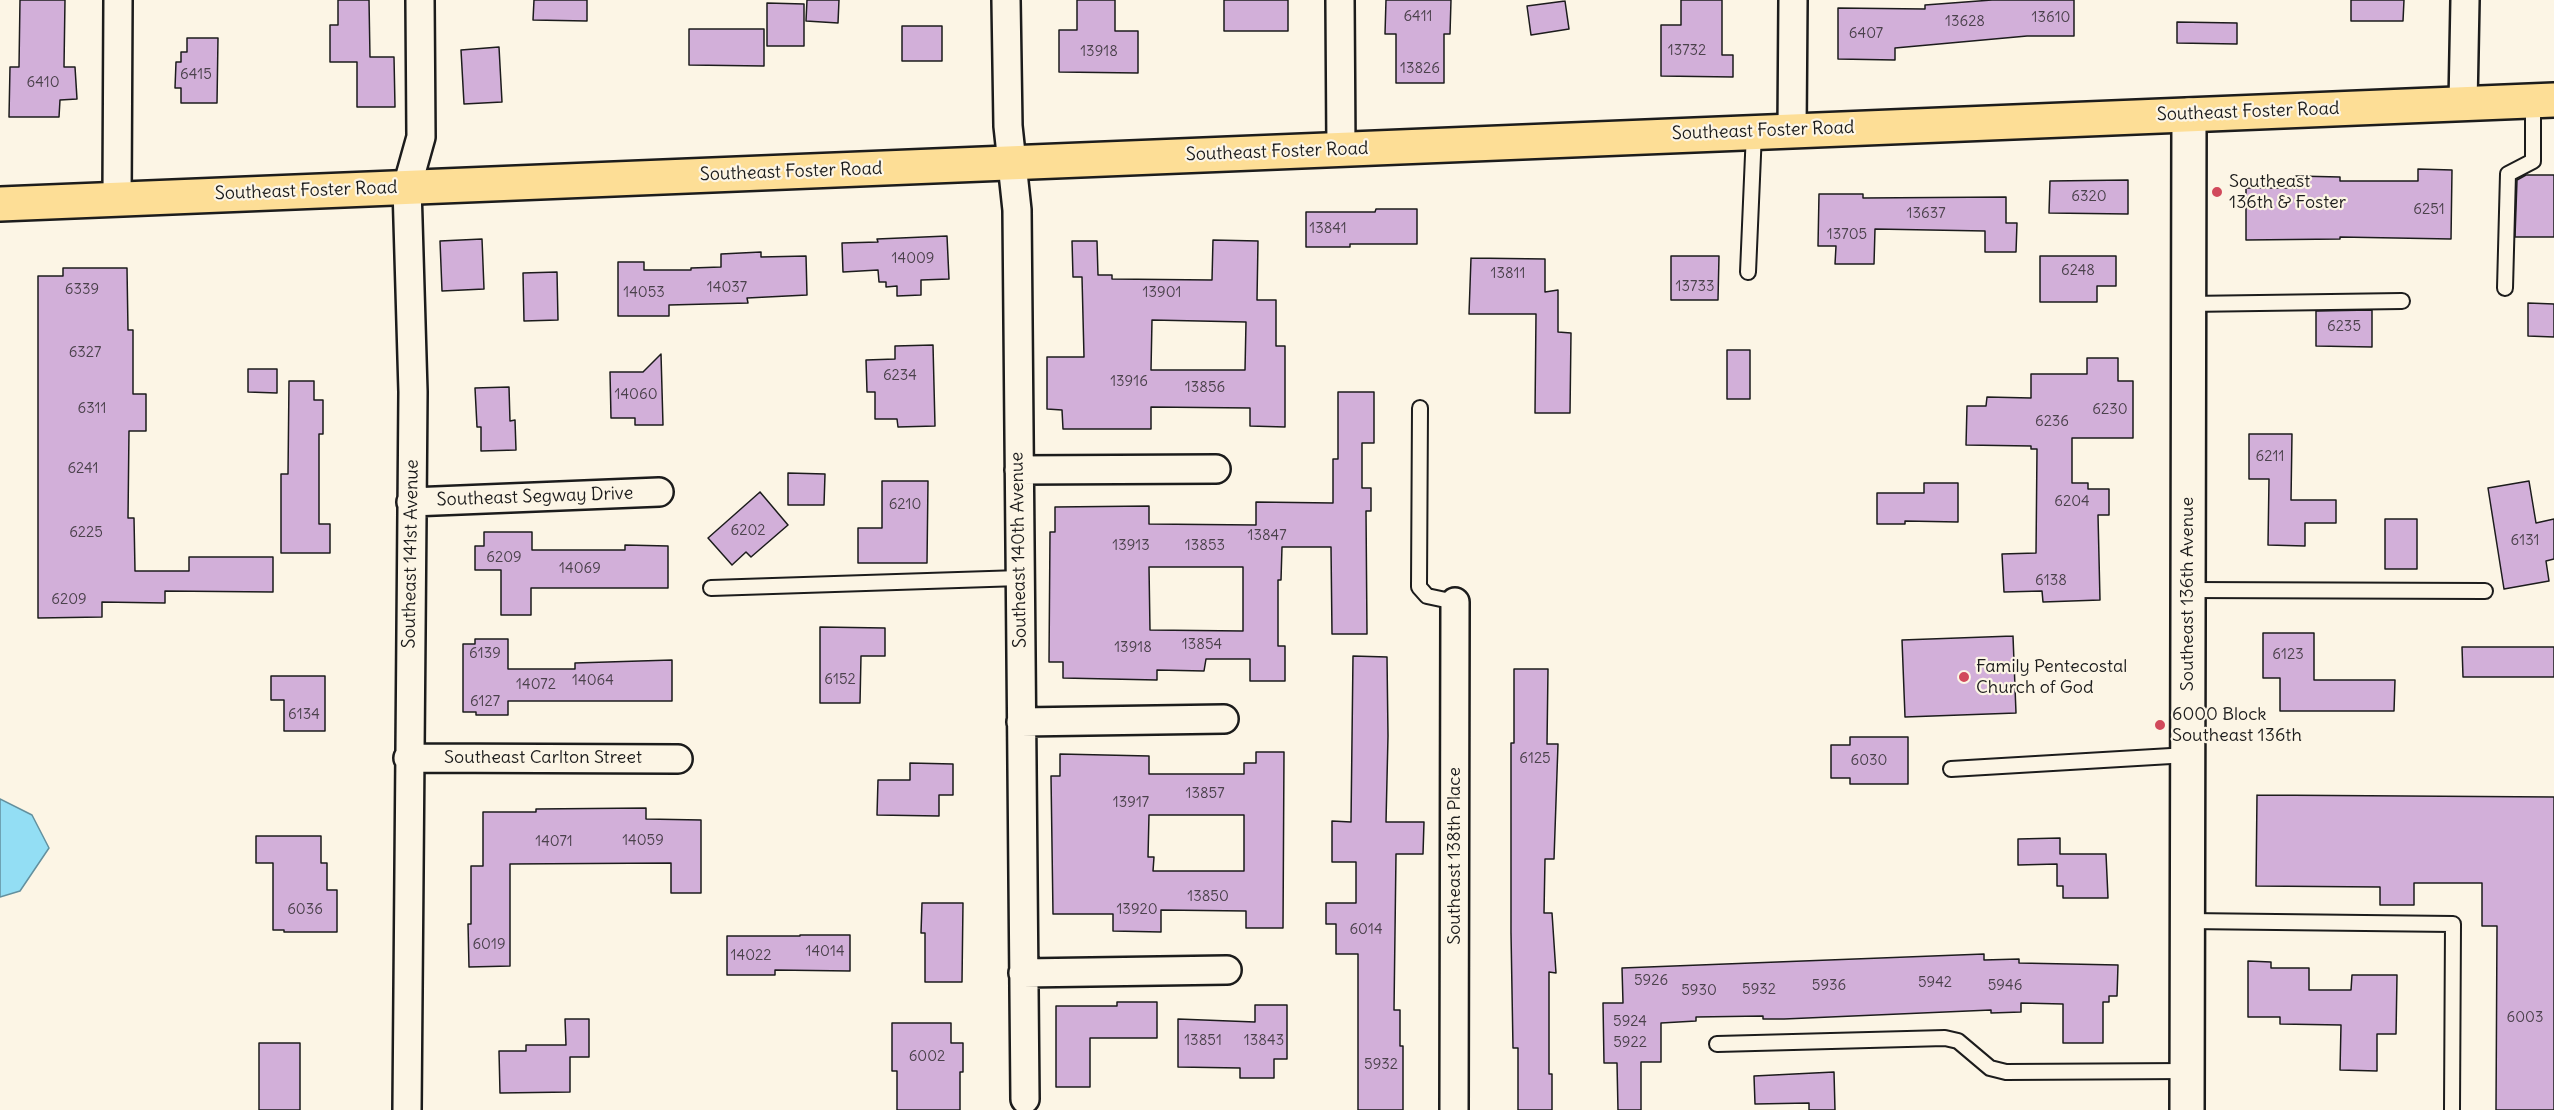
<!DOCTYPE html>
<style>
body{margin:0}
canvas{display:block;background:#fcf5e5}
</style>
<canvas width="2554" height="1110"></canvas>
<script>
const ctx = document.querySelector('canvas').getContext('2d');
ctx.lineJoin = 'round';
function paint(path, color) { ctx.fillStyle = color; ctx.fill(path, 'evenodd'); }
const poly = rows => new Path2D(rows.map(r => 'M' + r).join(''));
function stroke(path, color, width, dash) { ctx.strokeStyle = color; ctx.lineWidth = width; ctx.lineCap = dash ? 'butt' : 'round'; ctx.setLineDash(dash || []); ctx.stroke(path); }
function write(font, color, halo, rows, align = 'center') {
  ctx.font = font + ' Delius,sans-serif'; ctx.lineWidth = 4.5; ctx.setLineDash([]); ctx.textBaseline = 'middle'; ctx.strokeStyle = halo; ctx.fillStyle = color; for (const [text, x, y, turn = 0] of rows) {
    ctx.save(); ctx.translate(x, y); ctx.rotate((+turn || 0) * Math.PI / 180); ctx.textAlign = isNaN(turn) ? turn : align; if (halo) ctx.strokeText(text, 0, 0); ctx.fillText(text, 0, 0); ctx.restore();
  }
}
const water = poly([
 [0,799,32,815,49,848,20,891,0,897,0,799]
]);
paint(water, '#93def4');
stroke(water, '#63909e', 1.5);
const building = poly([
 [20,0,65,0,64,67,75,67,77,99,60,100,59,117,9,117,10,67,19,67,20,0],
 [338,0,369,0,370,57,394,57,395,107,357,107,357,62,330,62,330,25,338,25,338,0],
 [534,0,587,0,587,21,533,20,534,0],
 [807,0,839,0,838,23,806,21,807,0],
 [1077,0,1115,0,1115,31,1138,31,1138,73,1059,72,1059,30,1077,30,1077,0],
 [1224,0,1288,0,1288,31,1224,31,1224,0],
 [1386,0,1451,0,1450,34,1444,34,1444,83,1396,83,1396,34,1385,34,1386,0],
 [1681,0,1722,0,1722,55,1733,55,1733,77,1661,76,1661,25,1681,25,1681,0],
 [1992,0,2074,0,2074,36,2027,36,1895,48,1895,60,1838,59,1838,8,1925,9,1925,5,1992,0],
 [2351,0,2404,0,2403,21,2351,21,2351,0],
 [1565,1,1569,29,1531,35,1527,6,1565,1],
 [767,3,804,4,804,46,767,46,767,3],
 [2177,22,2237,23,2237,44,2177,43,2177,22],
 [902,26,942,26,942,61,902,61,902,26],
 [689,29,764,29,764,66,689,65,689,29],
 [187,38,218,38,217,103,181,103,181,88,175,88,176,62,181,62,181,52,187,52,187,38],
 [499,47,502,102,464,104,461,50,499,47],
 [2418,169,2452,170,2451,239,2340,237,2340,239,2246,240,2246,188,2296,188,2296,176,2340,177,2340,181,2418,181,2418,169],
 [2526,175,2554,175,2554,237,2515,237,2517,180,2526,175],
 [2128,180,2128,214,2049,213,2050,181,2128,180],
 [1819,194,1863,194,1863,198,2006,197,2006,223,2017,223,2016,252,1985,252,1985,231,1875,229,1874,264,1835,264,1836,246,1818,246,1819,194],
 [1376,209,1417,209,1417,244,1350,244,1350,247,1306,247,1306,212,1375,212,1376,209],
 [947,236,949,279,921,280,921,295,897,296,897,286,886,287,886,282,879,282,878,270,843,272,842,243,878,242,877,239,947,236],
 [482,239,484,289,442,291,440,241,482,239],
 [1213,240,1258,241,1257,300,1276,300,1276,346,1285,346,1285,427,1250,426,1250,408,1151,407,1151,429,1063,429,1062,410,1047,409,1047,357,1084,357,1082,277,1073,277,1072,241,1097,241,1098,275,1112,275,1112,279,1212,280,1213,240],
 [1152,320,1246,322,1245,370,1151,370,1152,320],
 [761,252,761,257,806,256,807,295,747,298,748,303,669,305,669,316,618,316,618,262,644,262,644,270,691,270,691,268,721,267,721,254,761,252],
 [1671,256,1719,256,1718,300,1671,300,1671,256],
 [2040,256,2116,256,2116,286,2097,286,2097,302,2040,302,2040,256],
 [1471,258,1545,259,1545,292,1558,290,1558,332,1571,333,1570,413,1535,413,1536,314,1469,314,1471,258],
 [63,268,127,268,128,330,133,330,133,394,146,394,146,431,129,431,128,518,134,518,135,571,189,571,189,557,273,557,273,592,165,591,165,603,102,602,102,617,38,618,38,276,63,276,63,268],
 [557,272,558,320,524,321,523,273,557,272],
 [2528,303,2554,304,2554,337,2528,336,2528,303],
 [2372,310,2372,347,2316,346,2316,311,2372,310],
 [933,345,935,426,898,427,897,419,875,419,875,392,867,392,866,360,895,359,895,346,933,345],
 [1727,350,1750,350,1750,399,1727,399,1727,350],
 [661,354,663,425,635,425,635,418,611,418,610,372,643,372,661,354],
 [2087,358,2118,358,2118,381,2133,381,2133,438,2072,438,2072,483,2088,483,2088,489,2109,489,2109,515,2098,515,2100,600,2043,602,2042,591,2004,592,2002,554,2036,553,2037,449,2031,449,2031,446,1966,445,1967,406,1986,406,1987,397,2031,398,2031,374,2087,374,2087,358],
 [248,369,277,369,277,393,248,392,248,369],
 [289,381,314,381,314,400,323,400,323,434,319,434,319,524,330,524,330,553,281,553,281,474,288,474,289,381],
 [509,387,510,421,515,420,516,450,481,451,481,427,477,427,475,388,509,387],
 [1338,392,1374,392,1374,443,1362,443,1362,488,1371,488,1371,511,1366,511,1367,634,1332,634,1331,547,1282,547,1281,580,1278,580,1278,646,1285,646,1285,681,1250,681,1250,659,1206,659,1204,671,1157,670,1157,680,1063,678,1063,662,1049,662,1050,532,1055,532,1055,507,1149,506,1149,524,1256,525,1256,502,1333,503,1333,459,1338,459,1338,392],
 [1149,567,1243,567,1243,631,1150,630,1149,567],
 [2249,434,2292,434,2291,500,2336,500,2336,523,2305,523,2305,546,2268,545,2269,479,2249,479,2249,434],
 [788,473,825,474,824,505,788,505,788,473],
 [882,481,928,481,927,563,858,563,858,528,882,528,882,481],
 [2529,481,2536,523,2554,519,2554,559,2546,561,2549,581,2504,589,2488,488,2529,481],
 [1924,483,1958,483,1958,522,1905,521,1905,524,1877,524,1877,493,1924,493,1924,483],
 [760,492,788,525,751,557,746,552,732,565,708,538,760,492],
 [2385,519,2417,519,2417,569,2385,569,2385,519],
 [484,532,532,532,532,550,625,550,625,545,668,546,668,588,531,588,531,615,501,615,501,570,475,570,475,546,484,546,484,532],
 [820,627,885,628,885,656,861,656,860,703,820,703,820,627],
 [2263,633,2314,633,2314,680,2395,680,2394,711,2280,711,2280,678,2263,678,2263,633],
 [2013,636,2016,713,1905,717,1902,640,2013,636],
 [475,639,508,639,508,669,575,669,575,663,672,660,672,701,508,701,508,715,476,715,476,712,463,712,463,644,475,644,475,639],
 [2462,647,2554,647,2554,677,2463,677,2462,647],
 [1353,656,1387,657,1388,736,1386,822,1424,822,1423,854,1396,854,1394,1010,1400,1010,1400,1046,1403,1046,1403,1110,1358,1110,1358,954,1336,954,1336,924,1326,924,1326,903,1356,903,1356,862,1332,862,1332,821,1351,822,1353,656],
 [1514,669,1548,669,1547,744,1558,744,1554,859,1545,859,1544,913,1552,913,1556,973,1549,972,1549,1074,1552,1074,1552,1110,1518,1110,1518,1048,1513,1048,1511,933,1511,743,1514,743,1514,669],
 [271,676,325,676,325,731,284,731,284,700,271,700,271,676],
 [1850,737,1908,737,1908,784,1850,784,1850,778,1831,778,1831,745,1850,745,1850,737],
 [1256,752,1284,752,1283,928,1246,928,1246,911,1161,910,1161,932,1113,931,1113,914,1053,914,1051,776,1060,776,1060,754,1149,756,1149,774,1244,774,1244,763,1256,763,1256,752],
 [1149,815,1244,815,1244,871,1153,871,1154,857,1148,857,1149,815],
 [910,763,953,764,953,795,939,795,939,816,877,815,878,780,910,780,910,763],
 [2257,795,2554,797,2554,1110,2496,1110,2497,926,2482,926,2482,883,2414,883,2414,905,2380,905,2380,887,2256,886,2257,795],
 [646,808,646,819,701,820,701,893,671,893,671,863,510,864,510,966,469,967,468,924,471,924,471,866,483,866,483,812,536,812,536,809,646,808],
 [256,836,321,836,321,863,327,863,327,890,337,890,337,932,284,932,284,930,273,930,273,863,256,863,256,836],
 [2060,838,2060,854,2106,854,2108,898,2063,898,2063,886,2057,886,2057,864,2018,865,2018,839,2060,838],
 [922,903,963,903,962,982,925,982,925,933,921,933,922,903],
 [800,935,850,935,850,971,775,970,775,975,727,975,727,936,800,936,800,935],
 [1984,954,1984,960,2019,959,2019,963,2118,965,2117,996,2109,996,2109,1002,2103,1002,2103,1043,2063,1043,2063,1004,2021,1003,2021,1012,1991,1013,1991,1010,1784,1019,1763,1019,1763,1016,1696,1017,1696,1021,1661,1023,1661,1062,1641,1062,1641,1110,1618,1110,1617,1063,1604,1063,1603,1003,1623,1003,1622,968,1984,954],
 [2248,961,2271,962,2271,968,2309,968,2309,990,2351,990,2352,975,2397,975,2396,1034,2377,1034,2377,1071,2340,1070,2341,1025,2280,1024,2280,1017,2248,1017,2248,961],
 [1117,1002,1157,1002,1157,1038,1090,1038,1090,1087,1056,1087,1056,1006,1117,1006,1117,1002],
 [1255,1005,1287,1005,1287,1059,1274,1059,1274,1078,1240,1078,1240,1068,1178,1067,1178,1019,1255,1022,1255,1005],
 [565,1019,589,1019,589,1057,570,1057,570,1092,500,1093,499,1051,526,1051,526,1045,566,1045,565,1019],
 [892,1023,951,1023,951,1043,963,1043,963,1072,960,1072,960,1110,897,1110,897,1071,892,1071,892,1023],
 [259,1043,300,1043,300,1110,259,1110,259,1043],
 [1834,1072,1835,1110,1809,1110,1809,1103,1755,1104,1754,1076,1834,1072]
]);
paint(building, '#d2afd9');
stroke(building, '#1c1c1c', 1.5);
const lane = poly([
 [1748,272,1754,132],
 [2505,288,2508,174,2533,161,2533,102],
 [2188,304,2402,301],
 [1420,408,1419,587,1427,596,1455,602],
 [711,588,1020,578],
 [2189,590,2485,591],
 [1951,769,2188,755],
 [2188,921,2453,924,2452,1110],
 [1717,1044,1945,1038,1958,1041,1990,1068,2006,1072,2186,1071]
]);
const street = poly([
 [1006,0,1008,126,1017,210,1025,1099],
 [1340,0,1341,149],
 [2463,104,2465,0],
 [1792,130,1793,0],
 [117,199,118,0],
 [1019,470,1216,469],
 [411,502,659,492],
 [1021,722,1224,719],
 [408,758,678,759],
 [1023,973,1227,970],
 [407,1110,413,392,407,187,421,137,420,0],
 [1454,1110,1455,602]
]);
const secondary = poly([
 [2187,1110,2189,115]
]);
const primary = poly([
 [0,204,2554,100]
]);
stroke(lane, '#1c1c1c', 18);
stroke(street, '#1c1c1c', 32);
stroke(secondary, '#1c1c1c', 38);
stroke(primary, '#1c1c1c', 38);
stroke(lane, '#fcf5e5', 14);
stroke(street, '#fcf5e5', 27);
stroke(secondary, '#fcf5e5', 33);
stroke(primary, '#fdde96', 33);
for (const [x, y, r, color] of [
 [2217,192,6,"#d1495b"],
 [1964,677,6,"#d1495b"],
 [2160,725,6,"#d1495b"]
]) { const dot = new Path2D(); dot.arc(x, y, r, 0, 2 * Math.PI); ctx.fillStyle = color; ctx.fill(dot); stroke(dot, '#fcf5e5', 2); }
write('15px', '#4a414b', null, [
 ["6411",1418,17],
 ["13610",2051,18],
 ["13628",1965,22],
 ["6407",1866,34],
 ["13732",1687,51],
 ["13918",1099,52],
 ["13826",1420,69],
 ["6415",196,75],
 ["6410",43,83],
 ["6320",2089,197],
 ["6251",2429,210],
 ["13637",1926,214],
 ["13841",1328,229],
 ["13705",1847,235],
 ["14009",913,259],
 ["6248",2078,271],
 ["13811",1508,274],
 ["13733",1695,287],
 ["14037",727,288],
 ["6339",82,290],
 ["14053",644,293],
 ["13901",1162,293],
 ["6235",2344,327],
 ["6327",85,353],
 ["6234",900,376],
 ["13916",1129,382],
 ["13856",1205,388],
 ["14060",636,395],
 ["6311",92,409],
 ["6230",2110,410],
 ["6236",2052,422],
 ["6211",2270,457],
 ["6241",83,469],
 ["6204",2072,502],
 ["6210",905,505],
 ["6202",748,531],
 ["6225",86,533],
 ["13847",1267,536],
 ["6131",2525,541],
 ["13913",1131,546],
 ["13853",1205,546],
 ["6209",504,558],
 ["14069",580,569],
 ["6138",2051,581],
 ["6209",69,600],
 ["13854",1202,645],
 ["13918",1133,648],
 ["6139",485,654],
 ["6123",2288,655],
 ["6152",840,680],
 ["14064",593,681],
 ["14072",536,685],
 ["6127",485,702],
 ["6134",304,715],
 ["6125",1535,759],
 ["6030",1869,761],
 ["13857",1205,794],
 ["13917",1131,803],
 ["14059",643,841],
 ["14071",554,842],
 ["13850",1208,897],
 ["6036",305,910],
 ["13920",1137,910],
 ["6014",1366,930],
 ["6019",489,945],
 ["14014",825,952],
 ["14022",751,956],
 ["5926",1651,981],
 ["5942",1935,983],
 ["5936",1829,986],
 ["5946",2005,986],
 ["5932",1759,990],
 ["5930",1699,991],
 ["6003",2525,1018],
 ["5924",1630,1022],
 ["13851",1203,1041],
 ["13843",1264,1041],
 ["5922",1630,1043],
 ["6002",927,1057],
 ["5932",1381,1065]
]);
write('18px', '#1c1c1c', '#fcf5e5', [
 ["Southeast Foster Road",2248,112,-2],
 ["Southeast Foster Road",1763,131,-2],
 ["Southeast Foster Road",1277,152,-2],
 ["Southeast Foster Road",791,172,-2],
 ["Southeast Foster Road",306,191,-2],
 ["Southeast Segway Drive",535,497,-2],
 ["Southeast 140th Avenue",1019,550,-91],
 ["Southeast 141st Avenue",411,554,-89],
 ["Southeast 136th Avenue",2188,594,-90],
 ["Southeast Carlton Street",543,758],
 ["Southeast 138th Place",1455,856,-90]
]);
write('18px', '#1c1c1c', '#fcf5e5', [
 ["Southeast",2229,182],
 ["136th & Foster",2229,203],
 ["Family Pentecostal",1976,667],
 ["Church of God",1976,688],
 ["6000 Block",2172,715],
 ["Southeast 136th",2172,736]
], 'left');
</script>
